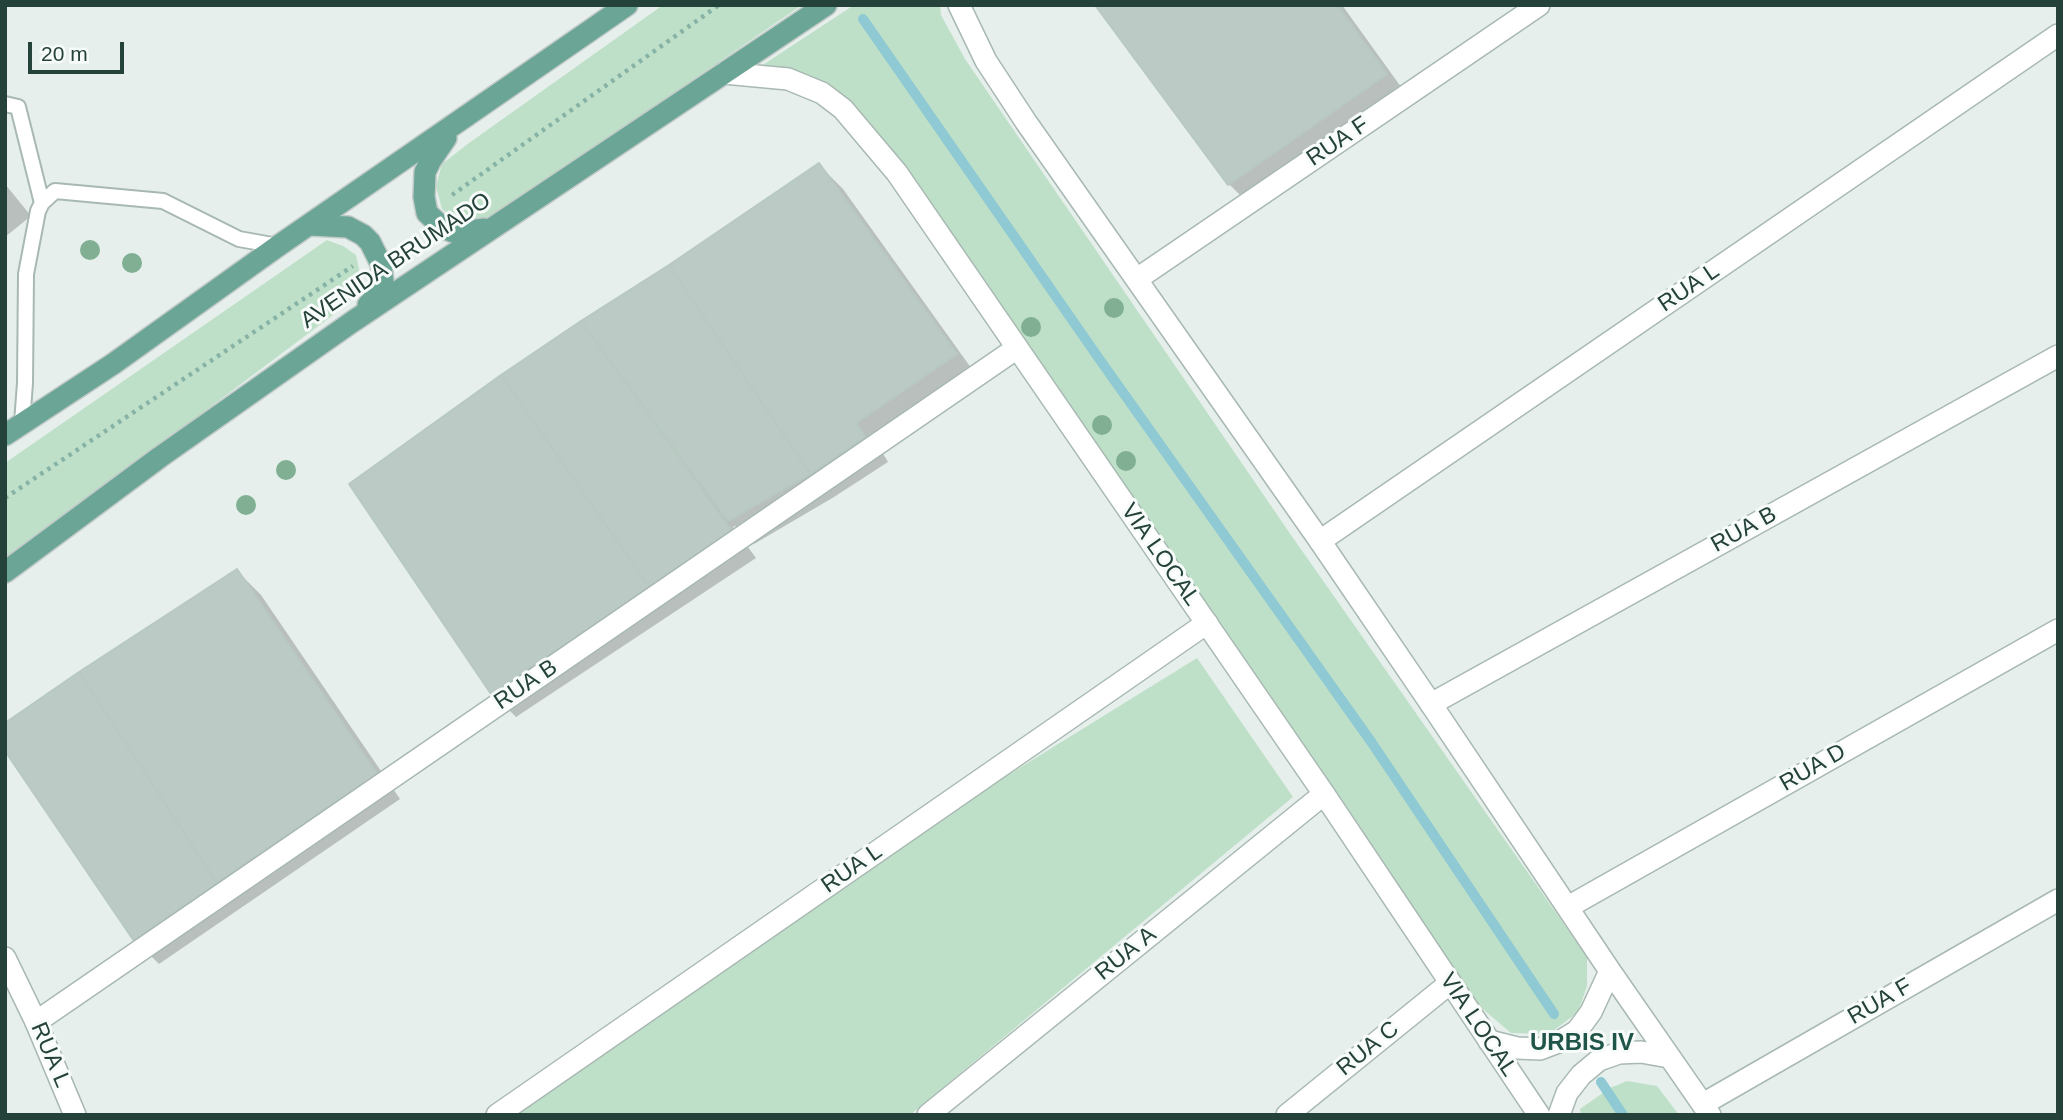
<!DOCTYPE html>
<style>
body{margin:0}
#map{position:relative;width:2063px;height:1120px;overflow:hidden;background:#e6efeb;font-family:Arial,sans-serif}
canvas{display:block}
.frame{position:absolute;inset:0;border:7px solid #24423a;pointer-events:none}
.scale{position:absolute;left:28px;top:42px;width:96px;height:32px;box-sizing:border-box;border:4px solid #24423a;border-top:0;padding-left:9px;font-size:21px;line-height:24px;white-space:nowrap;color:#24423a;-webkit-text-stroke:5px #f7fbf9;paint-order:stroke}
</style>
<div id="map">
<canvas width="2063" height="1120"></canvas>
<div class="frame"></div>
<div class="scale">20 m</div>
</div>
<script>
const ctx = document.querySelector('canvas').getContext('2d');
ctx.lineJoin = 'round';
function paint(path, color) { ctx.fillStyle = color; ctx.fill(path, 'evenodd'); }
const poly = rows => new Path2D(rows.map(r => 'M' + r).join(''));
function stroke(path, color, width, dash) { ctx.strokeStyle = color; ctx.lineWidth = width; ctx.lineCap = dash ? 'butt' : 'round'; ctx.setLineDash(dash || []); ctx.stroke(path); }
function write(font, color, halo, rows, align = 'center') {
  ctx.font = font + ' Arial,sans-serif'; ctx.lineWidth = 6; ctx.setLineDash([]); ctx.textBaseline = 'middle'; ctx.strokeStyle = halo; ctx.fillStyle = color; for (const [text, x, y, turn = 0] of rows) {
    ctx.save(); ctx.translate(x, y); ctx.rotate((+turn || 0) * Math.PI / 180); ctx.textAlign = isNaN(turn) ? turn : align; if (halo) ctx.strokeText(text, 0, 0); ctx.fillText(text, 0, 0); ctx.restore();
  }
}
paint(poly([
 [663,5,802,5,503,210,479,224,459,223,442,209,436,186,442,164,469,143],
 [854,5,940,5,941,15,965,59,1291,535,1587,957,1587,986,1578,1012,1549,1034,1511,1033,1477,1004,853,113,752,72],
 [327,240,343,246,356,255,361,278,357,293,337,312,5,561,5,463],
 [1197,658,1293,797,910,1115,515,1115,858,868],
 [1627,1081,1657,1086,1679,1115,1581,1115,1580,1109,1610,1088]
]), '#bfe0c8');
paint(poly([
 [1097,5,1342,5,1409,98,1253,208,1229,184],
 [819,165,843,189,979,379,879,447,888,462,834,497,754,544,735,526,733,527,756,558,516,717,492,693,352,485,582,322,670,267],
 [5,184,31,216,5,237],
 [237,571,261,595,400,799,159,964,135,940]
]), '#0003');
stroke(poly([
 [863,19,1100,360,1372,743,1554,1014],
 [1601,1082,1623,1115]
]), '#8ec9d4', 10);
const building = poly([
 [1095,5,1337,5,1387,74,1228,185,1095,5],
 [819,163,957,354,856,423,865,437,810,474,669,265,819,163],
 [669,265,810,474,728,521,581,321,669,265],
 [581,321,733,533,650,588,501,375,581,321],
 [501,375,650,588,491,694,349,484,501,375],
 [237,569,377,774,217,883,79,672,237,569],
 [79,672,217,883,134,941,5,751,5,723,79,672]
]);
paint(building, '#bbcac4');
stroke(building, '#b8c9c2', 2);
const service = poly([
 [5,104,18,107,42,203],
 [22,423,25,383,26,274,38,211,42,203,55,191,163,201,239,239,278,246]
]);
const minor = poly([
 [1137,279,1539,5],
 [1320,541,2058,35],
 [1431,704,2058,356],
 [1568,907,2058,630],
 [36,1022,1017,348],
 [1703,1104,2058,900],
 [497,1115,1207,623],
 [928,1115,1324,794],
 [1287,1115,1450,983]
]);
const tertiary = poly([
 [959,5,986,61,1026,122,1320,541,1431,704,1610,971,1710,1115],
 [724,73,788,79,822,93,843,109,897,173,1324,794,1539,1115],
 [5,958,36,1022,75,1115],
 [1489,1041,1517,1048,1540,1049,1561,1041,1577,1031,1591,1012,1610,971],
 [1559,1115,1567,1093,1581,1075,1599,1060,1619,1053,1641,1052,1669,1057]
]);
const primary = poly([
 [446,138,431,160,425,172,424,197,427,213,443,228,456,233,484,229],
 [311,225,348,227,363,235,370,242,381,264,383,282,376,297,368,305],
 [5,435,113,364,278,246,627,5],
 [5,572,160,457,352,322,826,5]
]);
stroke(service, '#a8b8b2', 18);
stroke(minor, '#a8b8b2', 24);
stroke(tertiary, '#a8b8b2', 24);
stroke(primary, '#c2cac8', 24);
stroke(poly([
 [452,195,719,5],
 [5,498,353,266]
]), '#86b3a5', 4.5, [3.5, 5]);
stroke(service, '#fff', 14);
stroke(minor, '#fff', 21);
stroke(tertiary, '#fff', 21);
stroke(primary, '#6aa596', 21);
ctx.fillStyle = '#80af93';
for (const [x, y] of [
 [90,250],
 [132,263],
 [1114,308],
 [1031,327],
 [1102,425],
 [1126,461],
 [286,470],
 [246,505]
]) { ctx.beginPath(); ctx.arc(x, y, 10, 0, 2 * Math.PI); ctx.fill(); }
write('23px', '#24423a', '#f7fbf9', [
 ["RUA F",1338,142,-34],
 ["AVENIDA BRUMADO",396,261,-34],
 ["RUA L",1689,288,-34],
 ["RUA B",1744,530,-29],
 ["VIA LOCAL",1160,555,55],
 ["RUA B",526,685,-34],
 ["RUA D",1813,768,-30],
 ["RUA L",852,869,-35],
 ["RUA A",1126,954,-39],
 ["RUA F",1880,1002,-30],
 ["VIA LOCAL",1478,1025,56],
 ["RUA C",1368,1049,-39],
 ["RUA L",50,1055,67]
]);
write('bold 24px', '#1f5548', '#f7fbf9', [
 ["URBIS IV",1582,1043]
]);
</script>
